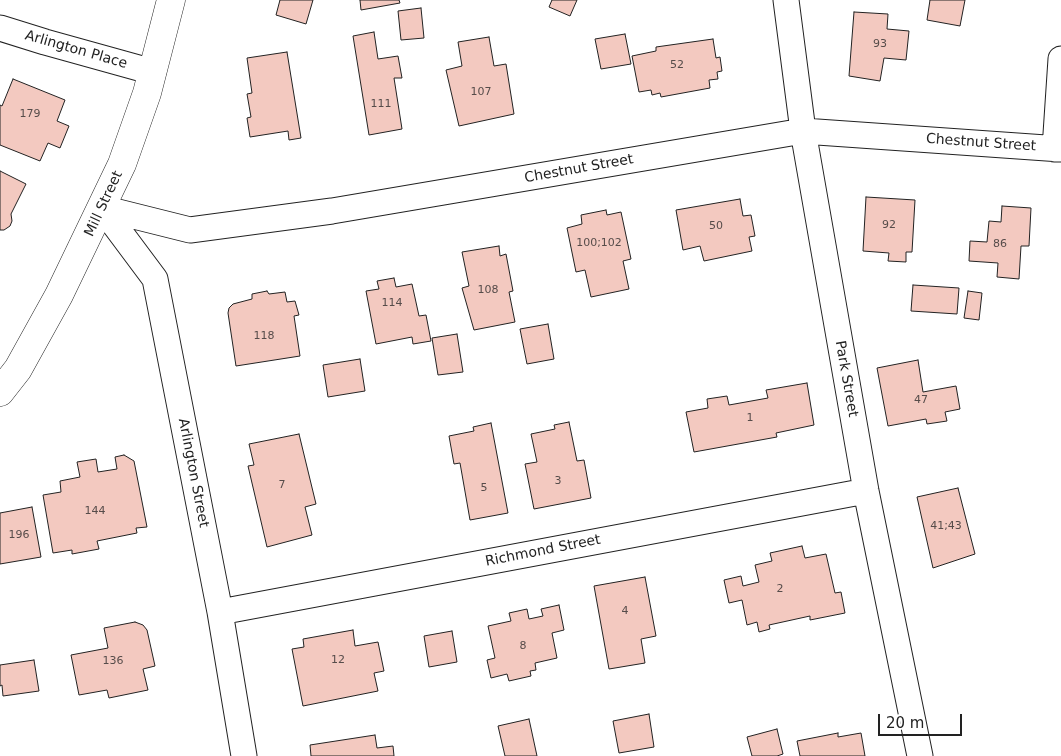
<!DOCTYPE html>
<style>
body{margin:0}
#map{position:relative;width:1061px;height:756px;overflow:hidden;background:#fff;font-family:"DejaVu Sans",sans-serif}
canvas{display:block}
.scale{position:absolute;left:878px;top:714px;width:84px;height:22px;box-sizing:border-box;border:2px solid #222;border-top:0;padding-left:6px;font-size:15px;line-height:18px;white-space:nowrap;color:#222;-webkit-text-stroke:4px #fff;paint-order:stroke}
</style>
<div id="map">
<canvas width="1061" height="756"></canvas>
<div class="scale">20 m</div>
</div>
<script>
const ctx = document.querySelector('canvas').getContext('2d');
ctx.lineJoin = 'round';
function paint(path, color) { ctx.fillStyle = color; ctx.fill(path, 'evenodd'); }
const poly = rows => new Path2D(rows.map(r => 'M' + r).join(''));
function stroke(path, color, width, dash) { ctx.strokeStyle = color; ctx.lineWidth = width; ctx.lineCap = dash ? 'butt' : 'round'; ctx.setLineDash(dash || []); ctx.stroke(path); }
function write(font, color, halo, rows, align = 'center') {
  ctx.font = font + ' "DejaVu Sans",sans-serif'; ctx.lineWidth = 4; ctx.setLineDash([]); ctx.textBaseline = 'middle'; ctx.strokeStyle = halo; ctx.fillStyle = color; for (const [text, x, y, turn = 0] of rows) {
    ctx.save(); ctx.translate(x, y); ctx.rotate((+turn || 0) * Math.PI / 180); ctx.textAlign = isNaN(turn) ? turn : align; if (halo) ctx.strokeText(text, 0, 0); ctx.fillText(text, 0, 0); ctx.restore();
  }
}
const building = poly([
 [280,0,313,0,306,24,276,15,280,0],
 [360,0,399,0,400,3,361,10,360,0],
 [552,0,577,0,570,16,549,7,552,0],
 [930,0,965,0,960,26,927,20,930,0],
 [421,8,424,38,401,40,398,11,421,8],
 [854,12,888,14,887,29,909,31,906,60,884,58,880,81,849,76,854,12],
 [374,32,378,59,398,56,402,78,394,78,402,129,369,135,353,36,374,32],
 [625,34,631,64,601,69,595,39,625,34],
 [489,37,494,66,506,64,514,114,459,126,446,70,462,66,458,42,489,37],
 [713,39,716,58,720,57,722,71,717,72,718,79,709,80,710,88,661,97,660,93,652,95,651,90,639,92,632,56,656,51,656,47,713,39],
 [287,52,301,138,289,140,288,131,250,137,247,118,251,117,247,94,252,93,247,58,287,52],
 [13,79,65,100,57,121,69,126,60,148,48,143,40,161,0,145,0,105,2,106,13,79],
 [0,171,26,184,11,214,12,221,10,226,4,230,0,230,0,171],
 [866,197,915,200,912,252,906,252,906,262,888,261,889,253,863,251,866,197],
 [740,199,743,216,751,215,755,236,749,237,752,251,704,261,700,246,683,250,676,210,740,199],
 [1002,206,1031,208,1029,246,1021,246,1019,279,997,277,998,263,969,261,970,241,987,242,989,221,1001,222,1002,206],
 [606,210,607,215,621,212,631,259,623,261,629,289,591,297,585,270,576,272,567,228,582,224,581,215,606,210],
 [499,246,500,256,506,254,513,291,509,292,515,322,474,330,462,288,469,286,462,252,499,246],
 [394,278,396,287,412,284,419,316,426,315,431,341,413,344,412,337,376,344,366,291,379,289,377,281,394,278],
 [913,285,959,288,957,314,911,311,913,285],
 [267,291,269,294,285,292,287,302,295,301,299,315,294,316,300,356,236,366,228,313,229,308,233,304,252,299,252,294,267,291],
 [968,291,982,293,979,320,964,318,968,291],
 [548,324,554,359,527,364,520,329,548,324],
 [457,334,463,372,438,375,432,338,457,334],
 [360,359,365,391,328,397,323,365,360,359],
 [918,360,923,392,956,386,960,409,945,412,947,421,927,424,926,419,888,426,877,368,918,360],
 [807,383,814,425,776,433,777,437,694,452,686,412,708,408,707,399,727,396,729,405,768,398,766,390,807,383],
 [569,422,577,461,584,460,591,498,534,509,525,464,537,462,531,434,555,429,554,425,569,422],
 [491,423,508,513,470,520,460,463,454,464,449,436,474,431,473,427,491,423],
 [299,434,316,504,305,507,312,535,267,547,248,466,254,465,249,444,299,434],
 [124,455,134,461,147,527,136,528,137,533,97,541,99,549,72,554,72,550,53,553,43,495,61,492,60,481,80,477,77,462,96,459,98,472,117,469,115,457,124,455],
 [958,488,975,554,933,568,917,497,958,488],
 [32,507,41,557,0,564,0,513,32,507],
 [802,546,805,558,826,554,835,593,841,592,845,613,810,620,810,616,769,625,770,629,759,632,757,622,747,625,742,600,729,603,724,580,741,576,743,586,759,582,755,565,772,561,770,553,802,546],
 [645,577,656,636,641,639,645,663,609,669,594,586,645,577],
 [559,605,564,630,552,633,557,658,535,663,536,670,530,671,531,676,509,681,507,674,491,678,487,660,495,658,488,626,511,621,509,613,527,609,529,619,543,616,541,609,559,605],
 [135,622,143,625,147,630,155,666,143,669,148,690,109,698,107,690,79,695,71,655,108,648,104,628,135,622],
 [353,630,355,646,378,642,384,671,374,673,378,691,303,706,292,649,304,647,303,639,353,630],
 [452,631,457,662,429,667,424,636,452,631],
 [34,660,39,691,3,696,2,685,0,686,0,665,34,660],
 [649,714,654,747,619,753,613,721,649,714],
 [529,719,537,756,505,756,498,726,529,719],
 [777,729,783,754,777,756,752,756,747,737,777,729],
 [838,733,838,737,861,733,865,756,800,756,797,741,838,733],
 [375,735,377,748,393,746,394,756,311,756,310,745,375,735]
]);
paint(building, '#f3c9c0');
stroke(building, '#222', 1);
const minor = poly([
 [786,0,803,131,866,491,920,756],
 [0,28,45,42,153,72],
 [1055,149,1061,59],
 [102,208,190,230,332,211,803,131,1061,149],
 [102,208,155,279,220,612,244,756],
 [220,612,866,491]
]);
const secondary = poly([
 [0,392,18,369,59,295,122,164,147,93,171,0]
]);
stroke(minor, '#222', 27);
stroke(secondary, '#222', 29);
stroke(minor, '#fff', 25);
stroke(secondary, '#fff', 28);
write('11px', '#564c4a', null, [
 ["93",880,44],
 ["52",677,65],
 ["107",481,92],
 ["111",381,104],
 ["179",30,114],
 ["92",889,225],
 ["50",716,226],
 ["100;102",599,243],
 ["86",1000,244],
 ["108",488,290],
 ["114",392,303],
 ["118",264,336],
 ["47",921,400],
 ["1",750,418],
 ["3",558,481],
 ["7",282,485],
 ["5",484,488],
 ["144",95,511],
 ["41;43",946,526],
 ["196",19,535],
 ["2",780,589],
 ["4",625,611],
 ["8",523,646],
 ["12",338,660],
 ["136",113,661]
]);
write('14px', '#222', '#fff', [
 ["Arlington Place",76,50,16],
 ["Chestnut Street",981,143,4],
 ["Chestnut Street",579,169,-10],
 ["Mill Street",104,204,-65],
 ["Park Street",846,379,80],
 ["Arlington Street",193,473,79],
 ["Richmond Street",543,551,-11]
]);
</script>
